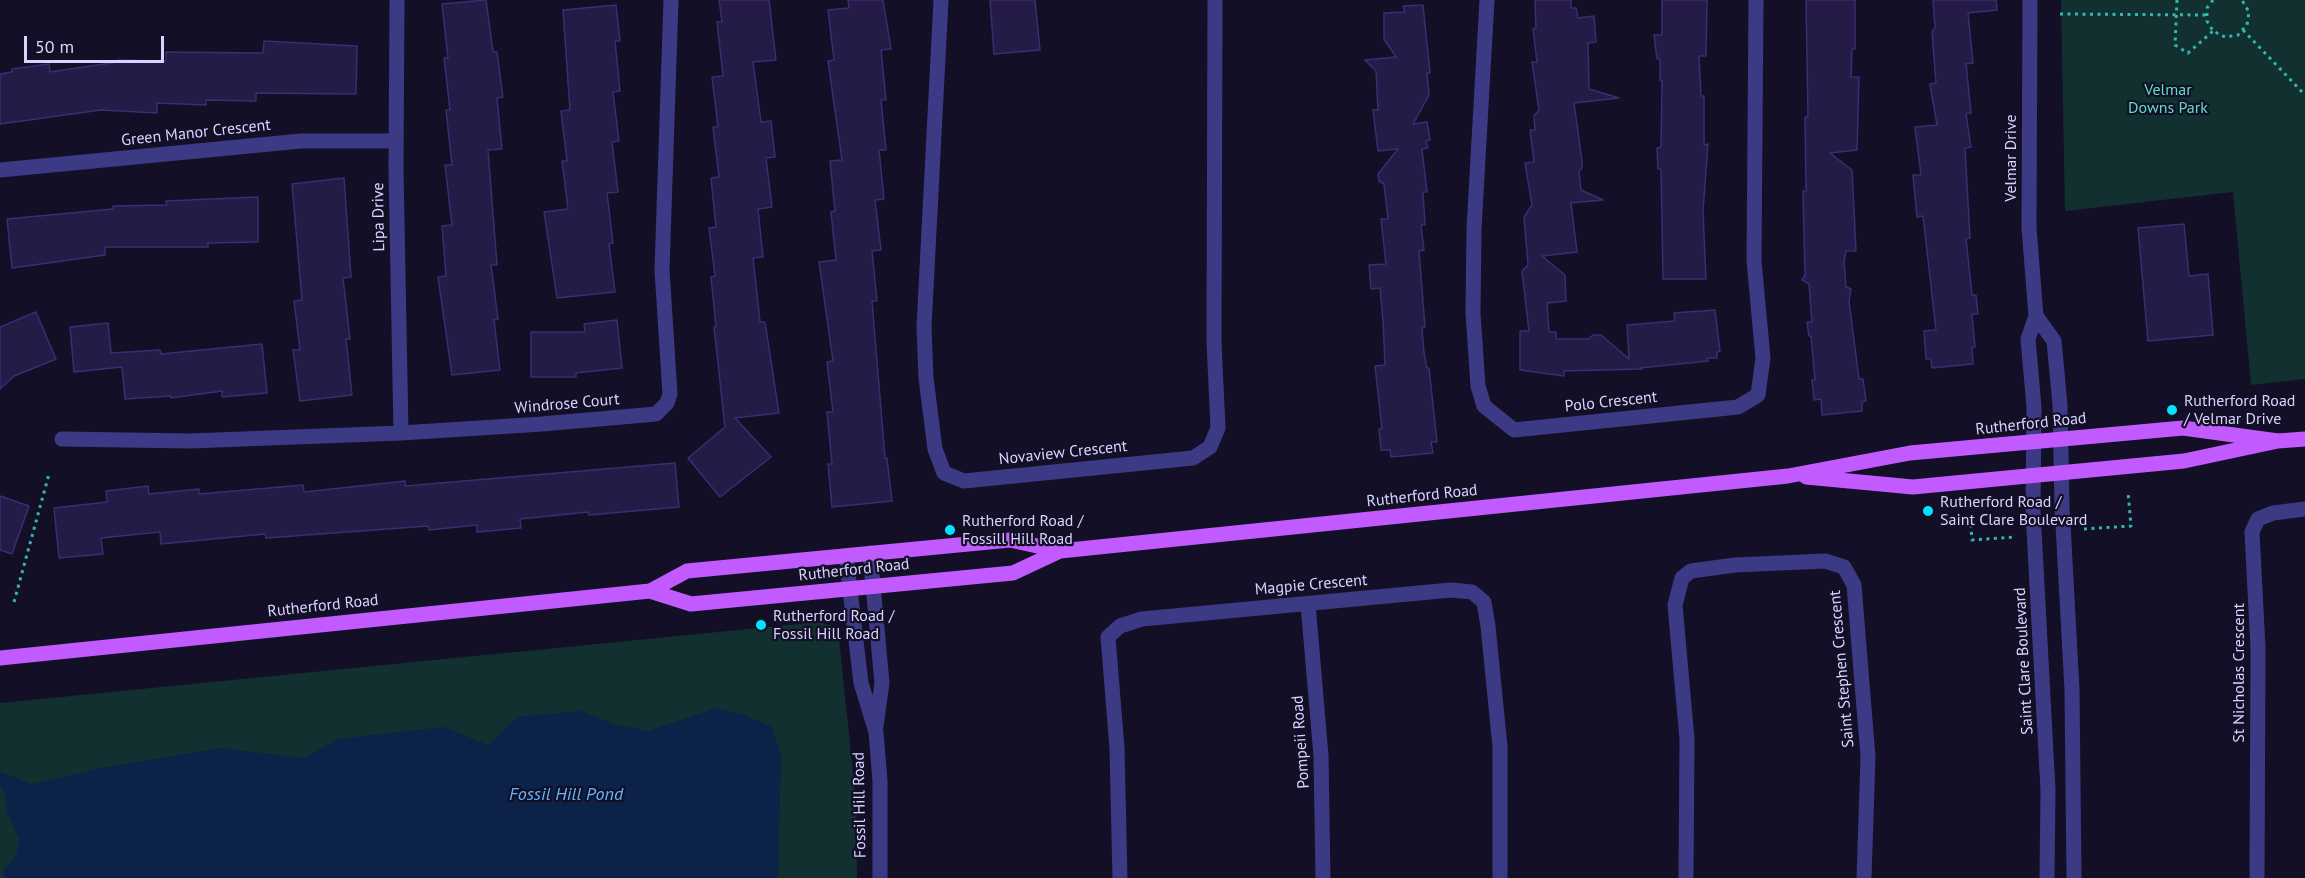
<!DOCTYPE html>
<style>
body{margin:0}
#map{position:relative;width:2305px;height:878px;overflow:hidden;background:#130f26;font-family:"PT Sans",sans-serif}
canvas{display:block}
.scale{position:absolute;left:24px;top:36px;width:140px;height:27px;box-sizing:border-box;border:3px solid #d9d4ff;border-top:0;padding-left:8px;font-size:18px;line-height:21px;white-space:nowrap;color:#d9d4ff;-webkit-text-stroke:4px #130f26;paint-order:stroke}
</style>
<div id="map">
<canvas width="2305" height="878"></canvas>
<div class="scale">50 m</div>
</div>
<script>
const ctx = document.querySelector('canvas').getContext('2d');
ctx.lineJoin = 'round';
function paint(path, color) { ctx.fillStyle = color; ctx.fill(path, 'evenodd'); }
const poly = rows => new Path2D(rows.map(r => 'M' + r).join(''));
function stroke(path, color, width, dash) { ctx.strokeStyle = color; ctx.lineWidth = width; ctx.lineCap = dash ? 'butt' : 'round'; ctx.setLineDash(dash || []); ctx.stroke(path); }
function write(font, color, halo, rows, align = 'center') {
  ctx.font = font + ' "PT Sans",sans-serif'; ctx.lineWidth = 4.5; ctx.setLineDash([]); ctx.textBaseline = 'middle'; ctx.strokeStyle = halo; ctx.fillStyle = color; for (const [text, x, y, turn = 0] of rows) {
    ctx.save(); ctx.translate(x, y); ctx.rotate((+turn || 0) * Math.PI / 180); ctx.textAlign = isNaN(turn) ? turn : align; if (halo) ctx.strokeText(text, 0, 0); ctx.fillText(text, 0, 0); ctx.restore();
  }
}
paint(poly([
 [2061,0,2305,0,2305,379,2251,385,2233,192,2065,211],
 [819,622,832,626,839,638,856,802,857,878,0,878,0,703]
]), '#12302f');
paint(poly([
 [716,708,745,715,772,727,781,756,778,878,5,878,2,872,17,854,19,840,7,811,5,793,0,785,0,772,32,784,106,767,220,748,304,758,338,739,444,727,488,745,517,717,581,711,613,724,648,731]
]), '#0c2248');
const building = poly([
 [486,0,493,52,497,52,503,97,497,98,502,149,488,150,497,265,491,265,498,319,494,320,500,370,452,375,438,277,446,276,442,226,452,225,445,165,452,165,446,110,450,110,444,58,448,58,442,4,486,0],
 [719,0,769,0,776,60,753,62,761,122,771,121,775,157,766,158,772,207,758,209,763,257,753,258,760,322,765,322,779,413,735,418,771,457,720,497,688,458,725,427,714,327,716,327,711,277,715,276,709,228,716,227,711,178,719,177,713,127,718,127,712,77,723,76,717,22,722,22,719,0],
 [848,0,883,0,891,49,881,50,886,100,881,100,886,150,879,150,884,199,875,200,881,250,872,251,877,301,872,301,885,458,887,458,892,501,832,507,828,464,832,464,827,412,833,412,827,362,833,361,819,262,836,260,831,212,835,211,830,161,842,160,828,61,834,60,828,10,849,8,848,0],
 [990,0,1035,0,1040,50,994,54,990,0],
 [1535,0,1571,0,1571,8,1576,8,1578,18,1594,16,1596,42,1588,43,1589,89,1619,98,1574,103,1582,161,1582,168,1579,171,1581,190,1603,200,1571,203,1577,252,1542,256,1565,275,1566,301,1547,303,1549,332,1556,332,1556,339,1588,339,1593,335,1601,335,1629,359,1627,325,1675,321,1674,313,1715,310,1720,351,1717,352,1717,358,1707,358,1708,361,1640,368,1642,369,1564,371,1564,376,1520,370,1520,331,1529,331,1522,271,1528,265,1524,217,1532,205,1525,163,1534,162,1530,130,1535,130,1534,116,1539,110,1532,62,1537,62,1533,29,1536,28,1535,0],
 [1662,0,1707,0,1706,56,1699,56,1701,96,1704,96,1704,145,1708,144,1703,211,1706,279,1663,279,1661,169,1658,169,1657,148,1661,147,1662,80,1660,80,1660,59,1657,59,1654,35,1662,35,1662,0],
 [1806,0,1855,0,1855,49,1852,49,1851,77,1859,77,1857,150,1830,153,1852,170,1856,251,1846,251,1844,261,1846,287,1851,289,1849,301,1859,379,1863,379,1866,401,1862,402,1862,411,1822,415,1821,399,1814,400,1812,380,1815,380,1811,336,1809,336,1807,322,1812,322,1809,284,1802,280,1805,275,1803,191,1806,191,1805,117,1808,117,1806,0],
 [1933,0,1996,0,1997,10,1968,13,1973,63,1966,64,1971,113,1966,114,1971,147,1965,148,1970,238,1966,239,1972,295,1976,295,1978,314,1972,314,1975,347,1972,348,1973,364,1932,368,1931,359,1926,359,1924,331,1936,330,1923,216,1917,217,1913,175,1921,175,1915,127,1937,125,1930,84,1936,83,1932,32,1935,28,1933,0],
 [616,5,620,41,615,41,620,91,613,92,619,141,612,142,618,192,607,193,613,243,609,244,615,292,557,298,544,212,568,209,562,161,567,161,561,111,570,110,563,10,616,5],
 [1423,5,1430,73,1427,73,1429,95,1413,124,1427,122,1430,140,1426,141,1428,148,1422,149,1427,192,1423,192,1425,225,1421,225,1424,250,1419,251,1425,327,1422,328,1424,353,1427,368,1429,368,1437,442,1431,442,1433,453,1391,457,1390,450,1381,450,1379,429,1382,429,1375,366,1385,365,1383,321,1380,288,1371,289,1369,265,1386,264,1381,219,1388,219,1384,184,1379,181,1378,174,1398,149,1378,151,1373,110,1378,110,1376,71,1365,60,1396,57,1384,39,1384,13,1405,12,1403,6,1423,5],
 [264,41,357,46,356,94,256,93,256,101,206,100,206,105,157,103,157,113,101,110,0,124,0,74,12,72,12,69,49,64,50,72,118,62,118,60,166,61,166,52,263,53,264,41],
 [344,178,351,277,343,278,350,339,346,339,352,395,300,401,293,350,300,350,294,301,302,300,292,184,344,178],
 [258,197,258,242,208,243,208,247,105,247,105,255,12,268,7,219,113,209,113,206,167,205,166,201,258,197],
 [2184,224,2189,276,2208,274,2213,335,2148,341,2138,228,2184,224],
 [36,312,56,359,14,376,0,389,0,327,36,312],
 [617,320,622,368,576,373,576,377,531,377,531,332,585,332,584,324,617,320],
 [108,323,111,353,160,350,161,354,262,344,267,393,222,397,222,391,171,398,171,396,125,399,122,367,74,372,70,327,108,323],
 [675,463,679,507,589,515,588,512,520,519,521,528,477,532,477,525,429,530,428,526,266,538,265,534,161,544,160,532,101,538,103,554,59,558,54,508,107,502,106,491,148,486,149,494,199,489,199,494,303,485,304,492,405,481,405,486,675,463],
 [0,496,29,506,12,554,0,550,0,496]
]);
paint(building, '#241b47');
stroke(building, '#3b2d73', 1.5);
stroke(poly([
 [2177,0,2175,45,2188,53,2213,31],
 [2213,0,2207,8,2207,21,2213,31,2225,37,2238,35,2247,25,2249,12,2242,0],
 [2060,14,2206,15],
 [2243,30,2305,95],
 [1970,517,1972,540,2016,537],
 [2084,529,2131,526,2128,492],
 [14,602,49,474]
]), '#2fb8b0', 3, [3, 4.5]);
stroke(poly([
 [397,0,396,169,401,433],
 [941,0,924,327,926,378,935,449,944,473,964,481,1193,458,1210,447,1218,428,1214,342,1215,0],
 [1487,0,1474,229,1473,313,1478,386,1484,406,1514,430,1738,407,1758,395,1763,358,1754,261,1756,0],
 [2030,0,2029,228,2036,316,2028,339,2034,407,2033,511,2048,790,2047,878],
 [0,170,301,141,396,141],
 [2036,316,2054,341,2060,405,2062,506,2072,690,2074,878],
 [62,439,190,441,401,433,542,424,656,414,667,403,670,394,662,270,671,0],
 [870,553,882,683,876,726],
 [846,556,861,683,876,732,880,781,880,878],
 [1308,604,1321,756,1323,878],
 [1120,878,1117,748,1108,637,1120,626,1142,619,1451,590,1472,592,1484,602,1488,626,1500,747,1500,878],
 [1686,878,1687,739,1675,605,1682,578,1691,571,1735,565,1825,561,1844,567,1854,585,1868,757,1864,878],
 [2257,878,2258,648,2252,532,2258,519,2273,513,2305,509]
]), '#3d3a85', 15);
stroke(poly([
 [1806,477,1913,487,2184,461,2278,441,2305,439],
 [650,591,691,604,1013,573,1060,551,1788,476,1910,453,2183,428,2278,441],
 [0,658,650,591,687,571,1010,540,1060,551]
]), '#c25bff', 15);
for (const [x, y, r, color] of [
 [2172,410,6,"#00e5ff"],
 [1928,511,6,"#00e5ff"],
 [950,530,6,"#00e5ff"],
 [761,625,6,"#00e5ff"]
]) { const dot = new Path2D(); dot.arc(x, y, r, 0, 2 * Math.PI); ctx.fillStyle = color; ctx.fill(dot); stroke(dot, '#130f26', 2); }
write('16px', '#5fe0c0', '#130f26', [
 ["Velmar",2168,90],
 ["Downs Park",2168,108]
]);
write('16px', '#d9d4ff', '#130f26', [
 ["Green Manor Crescent",196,133,-6],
 ["Velmar Drive",2011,158,-90],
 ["Lipa Drive",379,217,-91],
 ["Polo Crescent",1611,402,-6],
 ["Windrose Court",567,404,-5],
 ["Rutherford Road",2031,424,-6],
 ["Novaview Crescent",1063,453,-6],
 ["Rutherford Road",1422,496,-6],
 ["Rutherford Road",854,570,-6],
 ["Magpie Crescent",1311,585,-5],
 ["Rutherford Road",323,606,-6],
 ["Saint Clare Boulevard",2024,661,-93],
 ["Saint Stephen Crescent",1842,669,-95],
 ["St Nicholas Crescent",2239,673,-90],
 ["Pompeii Road",1301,742,-94],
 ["Fossil Hill Road",860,805,-91]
]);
write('16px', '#d9d4ff', '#130f26', [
 ["Rutherford Road",2184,401],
 ["/ Velmar Drive",2184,419],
 ["Rutherford Road /",1940,502],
 ["Saint Clare Boulevard",1940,520],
 ["Rutherford Road /",962,521],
 ["Fossill Hill Road",962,539],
 ["Rutherford Road /",773,616],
 ["Fossil Hill Road",773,634]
], 'left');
write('italic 18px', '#62b6ff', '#130f26', [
 ["Fossil Hill Pond",566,795]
]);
</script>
